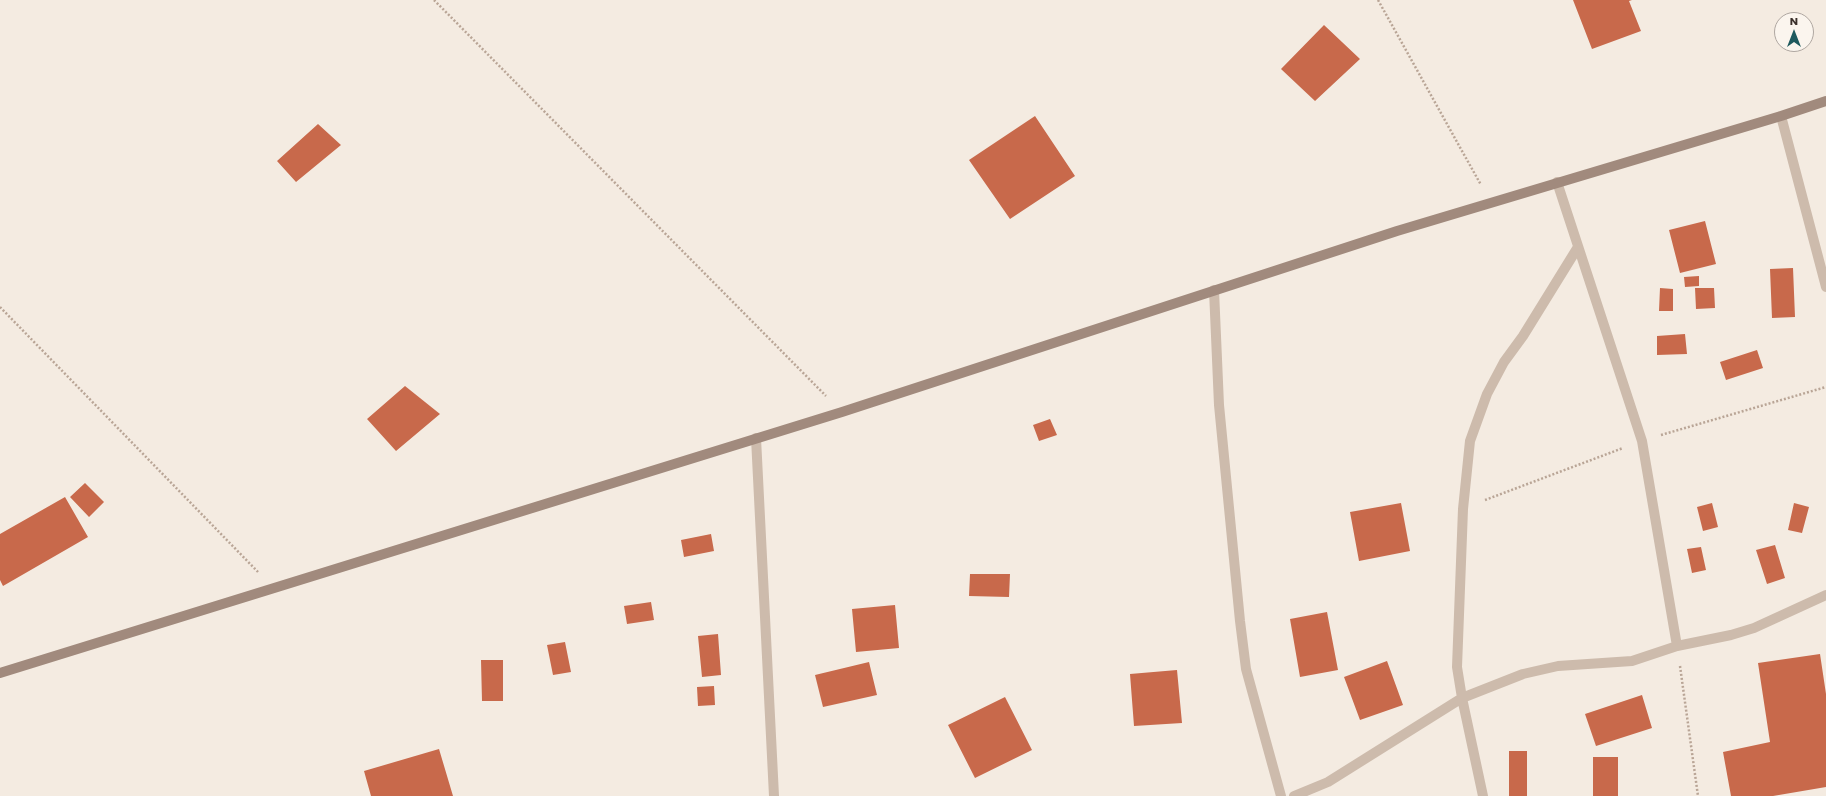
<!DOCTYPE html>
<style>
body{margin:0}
#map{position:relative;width:1826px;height:796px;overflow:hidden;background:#f4ebe1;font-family:Poppins,sans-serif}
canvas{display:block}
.north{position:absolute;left:1774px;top:12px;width:40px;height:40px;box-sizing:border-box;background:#fbf5ee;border:1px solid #aea6a0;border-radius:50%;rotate:0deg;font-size:11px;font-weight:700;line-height:16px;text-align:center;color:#3b302b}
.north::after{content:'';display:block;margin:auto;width:14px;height:18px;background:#1f5a5e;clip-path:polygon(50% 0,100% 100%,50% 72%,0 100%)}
</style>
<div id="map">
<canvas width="1826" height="796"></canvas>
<div class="north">N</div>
</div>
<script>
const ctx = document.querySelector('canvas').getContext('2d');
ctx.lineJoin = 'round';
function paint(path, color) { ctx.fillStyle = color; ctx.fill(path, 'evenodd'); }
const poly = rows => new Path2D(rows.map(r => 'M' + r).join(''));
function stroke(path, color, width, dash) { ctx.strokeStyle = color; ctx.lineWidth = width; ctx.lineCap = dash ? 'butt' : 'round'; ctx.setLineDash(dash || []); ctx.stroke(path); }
paint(poly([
 [1573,0,1632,0,1629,1,1641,31,1592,49],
 [1324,25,1360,59,1315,101,1281,69],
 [1035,116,1075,176,1010,219,969,160],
 [318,124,341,145,296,182,277,161],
 [1705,221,1716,264,1680,273,1669,230],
 [1793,268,1795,317,1772,318,1770,269],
 [1699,276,1699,286,1685,287,1684,277],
 [1660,288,1673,289,1673,311,1659,311],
 [1695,288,1714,288,1715,308,1696,309],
 [1685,334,1687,354,1657,355,1657,336],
 [1757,350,1763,368,1726,380,1720,362],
 [405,386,440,414,396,451,367,419],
 [1050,419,1057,435,1039,441,1033,425],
 [85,483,104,502,89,517,70,497],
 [65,497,88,537,3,586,0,580,0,534],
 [1401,503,1410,551,1359,561,1350,512],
 [1712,503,1718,527,1703,531,1697,507],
 [1794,503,1809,507,1802,533,1788,530],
 [711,534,714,551,684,557,681,540],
 [1775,545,1785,578,1767,584,1756,550],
 [1701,547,1706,570,1692,573,1687,549],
 [970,574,1010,574,1009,597,969,596],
 [651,602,654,620,627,624,624,606],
 [895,605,899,648,856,652,852,609],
 [1327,612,1338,670,1300,677,1290,619],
 [718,634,721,675,702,677,698,636],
 [565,642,571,672,553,675,547,645],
 [1820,654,1826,694,1826,787,1773,796,1731,796,1723,752,1770,742,1758,663],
 [481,660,503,660,503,701,482,701],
 [1387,661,1403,705,1360,720,1344,677],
 [869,662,877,695,823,707,815,675],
 [1177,670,1182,723,1134,726,1130,674],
 [714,686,715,705,698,706,697,687],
 [1642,695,1652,728,1596,746,1585,714],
 [1005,697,1032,750,975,778,948,725],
 [439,749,453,796,371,796,364,771],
 [1509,751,1527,751,1527,796,1509,796],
 [1593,757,1618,757,1618,796,1593,796]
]), '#c8694b');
stroke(poly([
 [434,0,826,396],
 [1378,0,1481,185],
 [0,307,258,572],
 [1661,435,1826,387],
 [1485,500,1623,448],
 [1680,666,1698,796]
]), '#b9a596', 2.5, [2, 2]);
stroke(poly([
 [1781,116,1826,287],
 [1557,182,1642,441,1677,646],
 [1214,290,1219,405,1240,621,1246,669,1281,796],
 [756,438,774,796],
 [1294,796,1328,782,1462,698,1523,674,1558,666,1632,661,1677,646,1731,635,1754,628,1826,595],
 [1483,796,1462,698,1457,667,1463,509,1470,441,1487,394,1504,362,1523,336,1578,247]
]), '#cdbbac', 10);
stroke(poly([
 [0,673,842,412,1397,231,1781,116,1826,101]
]), '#a18a7d', 10);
</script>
